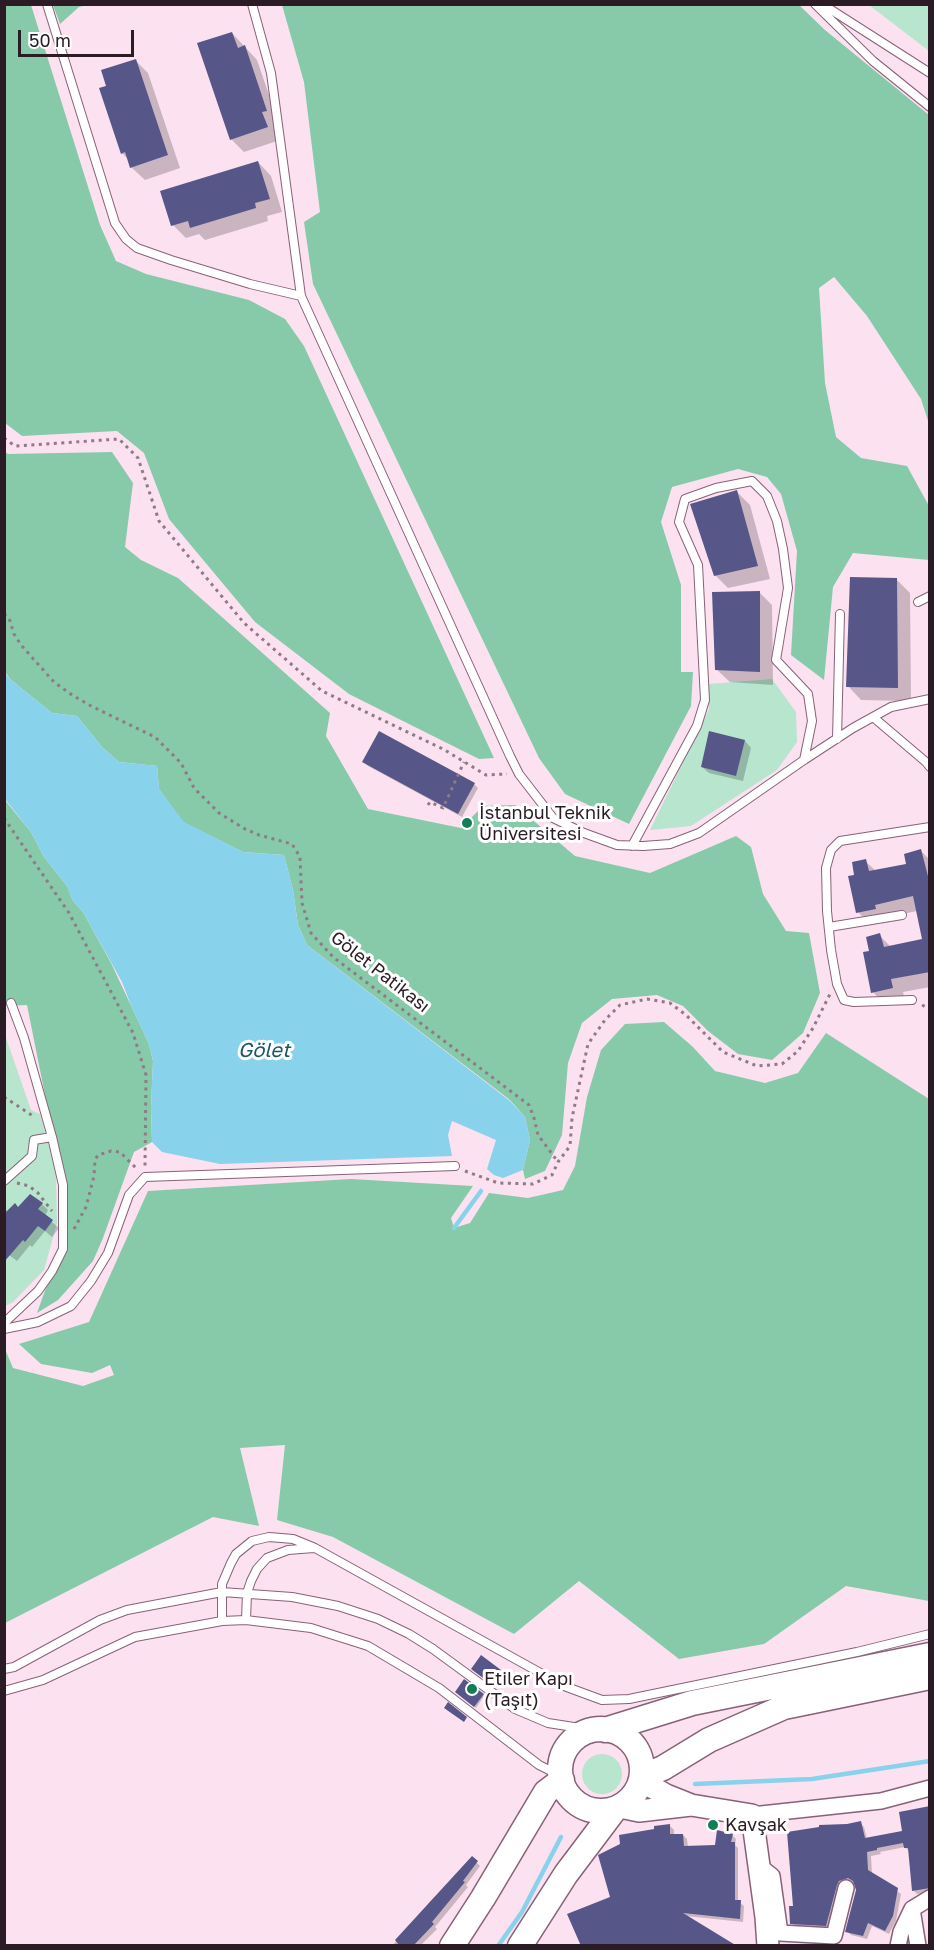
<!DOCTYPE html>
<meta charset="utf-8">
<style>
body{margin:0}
#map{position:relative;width:934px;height:1950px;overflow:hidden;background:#fce1f0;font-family:"Golos Text",sans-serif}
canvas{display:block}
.frame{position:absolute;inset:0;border:6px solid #2b1b24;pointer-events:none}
.scale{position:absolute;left:18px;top:30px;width:116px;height:27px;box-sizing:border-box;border:3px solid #2b1b24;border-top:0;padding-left:8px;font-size:18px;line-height:21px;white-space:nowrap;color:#2b1b24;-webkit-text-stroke:4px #fff;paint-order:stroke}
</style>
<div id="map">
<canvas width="934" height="1950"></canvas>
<div class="frame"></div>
<div class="scale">50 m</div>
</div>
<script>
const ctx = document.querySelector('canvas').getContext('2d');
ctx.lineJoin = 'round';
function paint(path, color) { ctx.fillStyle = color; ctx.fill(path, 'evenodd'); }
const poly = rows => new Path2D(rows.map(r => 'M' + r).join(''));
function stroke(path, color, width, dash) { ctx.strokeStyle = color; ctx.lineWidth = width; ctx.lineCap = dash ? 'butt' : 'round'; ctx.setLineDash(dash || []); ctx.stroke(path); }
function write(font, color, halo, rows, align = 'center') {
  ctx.font = font + ' "Golos Text",sans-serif'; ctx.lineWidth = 6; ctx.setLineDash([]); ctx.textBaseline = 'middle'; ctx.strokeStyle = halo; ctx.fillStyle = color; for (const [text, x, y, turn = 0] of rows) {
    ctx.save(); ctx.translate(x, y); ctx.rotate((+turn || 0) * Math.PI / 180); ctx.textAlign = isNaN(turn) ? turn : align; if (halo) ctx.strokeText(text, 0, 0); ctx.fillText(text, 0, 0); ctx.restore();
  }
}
paint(poly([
 [869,5,929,5,929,51],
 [772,679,796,712,797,742,777,770,691,826,650,830,709,709,709,684],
 [4,1032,31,1110,40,1114,56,1172,57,1223,44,1270,13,1302,5,1306],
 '582 1774a20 20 0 1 1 40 0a20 20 0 1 1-40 0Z'
]), '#b7e5ce');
paint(poly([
 [5,4,31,5,100,225,116,261,146,274,249,300,285,319,304,346,494,758,479,759,349,694,255,622,169,519,144,453,117,431,22,436,5,423],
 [53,5,53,4,87,5,79,7,60,24],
 [282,5,799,5,825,30,929,115,929,424,921,399,867,316,834,277,819,288,825,383,836,437,861,458,907,466,929,506,929,560,853,553,833,587,824,680,791,655,797,551,781,494,767,477,738,469,672,487,661,522,681,585,681,672,693,672,691,706,629,824,565,794,539,758,313,284,304,222,320,212,304,82],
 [5,452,8,454,112,452,133,483,125,547,141,560,178,578,330,713,326,736,368,809,461,828,483,806,515,805,575,856,650,873,736,836,751,847,763,894,786,931,809,933,820,993,803,1033,772,1060,738,1054,708,1031,683,1006,657,995,612,999,582,1023,568,1063,562,1135,545,1171,525,1179,523,1170,530,1140,525,1117,510,1100,307,945,298,925,293,890,284,855,243,852,183,822,159,789,157,766,119,762,102,747,77,716,52,713,11,680,5,672],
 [4,799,31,832,44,857,67,886,73,901,83,912,111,963,149,1044,153,1061,151,1107,152,1142,134,1152,103,1238,93,1261,58,1300,37,1313,52,1271,63,1249,63,1185,27,1005,5,1006],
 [664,1022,693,1047,715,1071,765,1083,798,1073,826,1033,929,1099,929,1601,846,1586,764,1644,679,1659,579,1581,514,1634,333,1537,277,1520,285,1445,240,1448,259,1526,213,1517,5,1623,5,1349,13,1368,83,1386,114,1375,110,1365,92,1373,41,1364,19,1344,89,1322,148,1191,351,1179,473,1186,451,1218,454,1228,470,1223,489,1193,528,1198,563,1190,575,1166,587,1097,601,1050,625,1024]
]), '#86caaa');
paint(poly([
 [4,672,11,680,52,713,77,716,102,747,119,762,157,766,159,789,184,822,243,852,284,855,293,890,298,925,307,945,510,1101,525,1117,530,1140,523,1170,503,1178,494,1175,487,1169,496,1140,452,1121,448,1135,452,1156,220,1164,162,1152,152,1142,151,1107,153,1061,149,1044,132,1008,122,982,83,912,73,901,67,886,44,857,31,832,5,799]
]), '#88d2ec');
paint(poly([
 [232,33,257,60,279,124,280,140,244,152,231,139],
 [135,60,148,73,180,168,145,180,131,167,129,160,122,153,108,87],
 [258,162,271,176,282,212,267,216,268,221,205,240,199,234,186,238,173,225],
 [737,492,750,505,770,579,728,588,715,575],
 [897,580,910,593,911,701,861,700,848,686],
 [759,592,772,605,773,685,730,682,716,669],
 [745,741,751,748,743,781,709,773,702,767],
 [364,762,474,784,478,788,462,817,368,766],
 [921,851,930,860,930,987,903,992,905,1001,886,1006,873,992,871,952,879,935,891,947,924,940,917,911,887,917,888,921,871,925,858,912,856,876,865,861,876,871,908,865],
 [42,1204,48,1210,45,1216,59,1228,52,1237,45,1231,32,1247,30,1245,17,1261,4,1251,4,1208,8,1212],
 [475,1671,500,1671,502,1672,493,1684],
 [457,1692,483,1695,484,1696,476,1708],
 [930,1807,930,1893,917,1894,913,1890,910,1852,905,1847,880,1852,881,1854,871,1856,872,1874,901,1894,896,1921,889,1934,872,1926,867,1939,851,1935,847,1931,857,1890,853,1882,844,1885,830,1929,796,1927,792,1923,795,1907,860,1823,864,1827,867,1839,903,1833],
 [670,1826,674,1830,674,1835,683,1835,687,1839,688,1847,716,1846,732,1835,736,1839,735,1845,738,1848,738,1901,744,1906,743,1922,686,1916,611,1898],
 [472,1858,480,1866,466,1885,468,1887,435,1927,437,1929,420,1946,392,1946,430,1902]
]), '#0003');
stroke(poly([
 [454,1228,481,1191],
 [695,1784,812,1779,930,1761],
 [498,1946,522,1912,561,1837]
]), '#88d2ec', 4.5);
paint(poly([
 [232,32,238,48,245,45,267,111,262,112,268,127,230,140,197,43],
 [136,59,168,155,130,168,125,152,121,154,99,88,106,86,101,70],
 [258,161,270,199,255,203,256,208,190,228,188,221,171,226,160,191],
 [737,490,758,566,714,576,690,504],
 [850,577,897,578,898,688,846,687],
 [760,591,760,672,715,670,712,592],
 [379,731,475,783,458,814,362,762],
 [709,731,745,740,736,776,701,767],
 [921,849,930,884,930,972,891,979,893,988,871,993,863,952,869,951,866,937,880,933,884,947,922,939,913,896,875,905,876,909,856,913,848,876,854,875,852,862,866,859,869,871,906,864,904,854],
 [30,1194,43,1203,38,1209,53,1220,45,1231,38,1226,25,1242,23,1240,4,1262,4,1214,15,1203,18,1207],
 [481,1655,501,1670,491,1684,471,1669],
 [464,1679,484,1694,474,1707,455,1692],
 [448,1702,467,1717,464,1722,444,1708],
 [930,1806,930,1888,912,1891,908,1848,904,1848,903,1843,877,1848,877,1850,867,1852,868,1870,898,1888,893,1916,885,1931,868,1923,863,1936,845,1932,856,1890,853,1881,848,1878,839,1881,837,1885,826,1926,790,1924,789,1906,793,1906,787,1832,819,1827,819,1825,847,1824,861,1821,865,1838,902,1831,899,1812],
 [670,1824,670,1834,683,1834,684,1846,715,1845,717,1830,733,1834,731,1842,735,1842,735,1900,741,1900,740,1919,683,1913,737,1946,581,1946,567,1914,610,1897,598,1855,620,1844,619,1835,654,1829,654,1826],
 [472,1856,478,1861,463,1881,465,1882,432,1922,434,1924,413,1946,400,1946,395,1940]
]), '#565689');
const lane = poly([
 [47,4,115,223,126,239,137,248,171,260,250,284,301,296],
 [252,4,271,73,301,296,510,756,519,774,553,818,584,833,617,845,643,846,670,844,699,833,804,760,853,728,891,707,930,699],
 [815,4,873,61,930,107],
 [822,4,930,73],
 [918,602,930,596],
 [873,717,926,762,930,767],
 [837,739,840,614],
 [632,846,697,726,705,700,698,565,679,522,685,499,716,488,752,481,767,496,777,521,783,549,788,588,776,660,808,694,812,721,804,760],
 [829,927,902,915],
 [912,1000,854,1002,844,1000,837,984,831,950,827,911,826,868,831,850,840,841,930,827],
 [11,1003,24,1038,52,1137],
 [4,1181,32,1156,34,1140,52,1137,63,1185,63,1249,52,1271,38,1291,4,1323],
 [4,1329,38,1322,71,1306,91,1281,108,1253,129,1195,145,1177,455,1166],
 [246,1620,247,1593,251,1581,257,1569,267,1558,288,1550,314,1548],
 [222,1621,222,1584,231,1563,236,1554,252,1541,269,1537,293,1539,315,1548,564,1686,602,1700,629,1699,857,1652,930,1634],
 [4,1669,14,1667,100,1620,127,1610,222,1592,292,1597,338,1606,378,1619,409,1634,433,1649,515,1709,548,1723,593,1730],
 [4,1691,43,1680,135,1637,222,1621,246,1620,311,1628,368,1646,439,1688,539,1765,561,1776]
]);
const street = poly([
 [752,1815,881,1801,930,1788],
 [758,1865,772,1876,780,1933,834,1936,846,1888],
 [912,1909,918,1946],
 [898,1946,901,1932,912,1909,930,1898]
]);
const secondary = poly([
 [641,1781,666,1795,691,1805,752,1815,766,1917,768,1946],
 [620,1807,639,1811,691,1805]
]);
const primary = poly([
 '560 1770a41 41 0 1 1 82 0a41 41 0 1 1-82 0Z',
 [605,1730,692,1703,930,1655],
 [642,1777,663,1768,709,1740,784,1707,930,1677],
 [452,1946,483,1898,546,1792,562,1780],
 [520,1946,566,1874,615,1809]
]);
stroke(lane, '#886178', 10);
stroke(street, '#886178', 18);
stroke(secondary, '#886178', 24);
stroke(primary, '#886178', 27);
stroke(poly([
 [4,438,15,446,119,439,138,458,159,521,244,623,322,691,443,749,486,775,507,774],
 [4,614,9,618,14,634,21,645,54,682,72,695,91,706,155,737,181,763,194,788,219,813,245,829,259,835,292,844,300,857,302,903,311,933,333,957,529,1105,534,1118,538,1135,558,1162],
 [428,805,430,802,443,808,464,762],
 [4,818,69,913,133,1033,146,1075,145,1166],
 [922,1005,930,1009],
 [4,1097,33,1116],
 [465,1171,498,1183,533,1184,552,1175,558,1162,570,1146,572,1118,588,1044,605,1020,620,1005,647,999,670,1003,686,1015,723,1052,757,1066,782,1064,798,1051,813,1028,830,994],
 [17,1183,29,1186,38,1193,52,1211],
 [74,1229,86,1207,94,1176,95,1160,98,1155,111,1151,120,1152,137,1169]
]), '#8f7a86', 3, [3, 4.5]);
stroke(lane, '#fff', 8);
stroke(street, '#fff', 15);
stroke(secondary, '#fff', 21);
stroke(primary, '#fff', 24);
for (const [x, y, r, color] of [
 [467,823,6,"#137d58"],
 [472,1689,6,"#137d58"],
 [713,1825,6,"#137d58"]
]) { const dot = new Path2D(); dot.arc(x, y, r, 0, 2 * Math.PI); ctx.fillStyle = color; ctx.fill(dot); stroke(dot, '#fff', 2); }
write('18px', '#2b1b24', '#fff', [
 ["İstanbul Teknik",479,813],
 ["Üniversitesi",479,834],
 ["Etiler Kapı",484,1679],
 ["(Taşıt)",484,1700],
 ["Kavşak",725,1825]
], 'left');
write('18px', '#2b1b24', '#fff', [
 ["Gölet Patikası",380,972,38]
]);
write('italic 20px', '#1b576a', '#fff', [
 ["Gölet",264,1051]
]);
</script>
